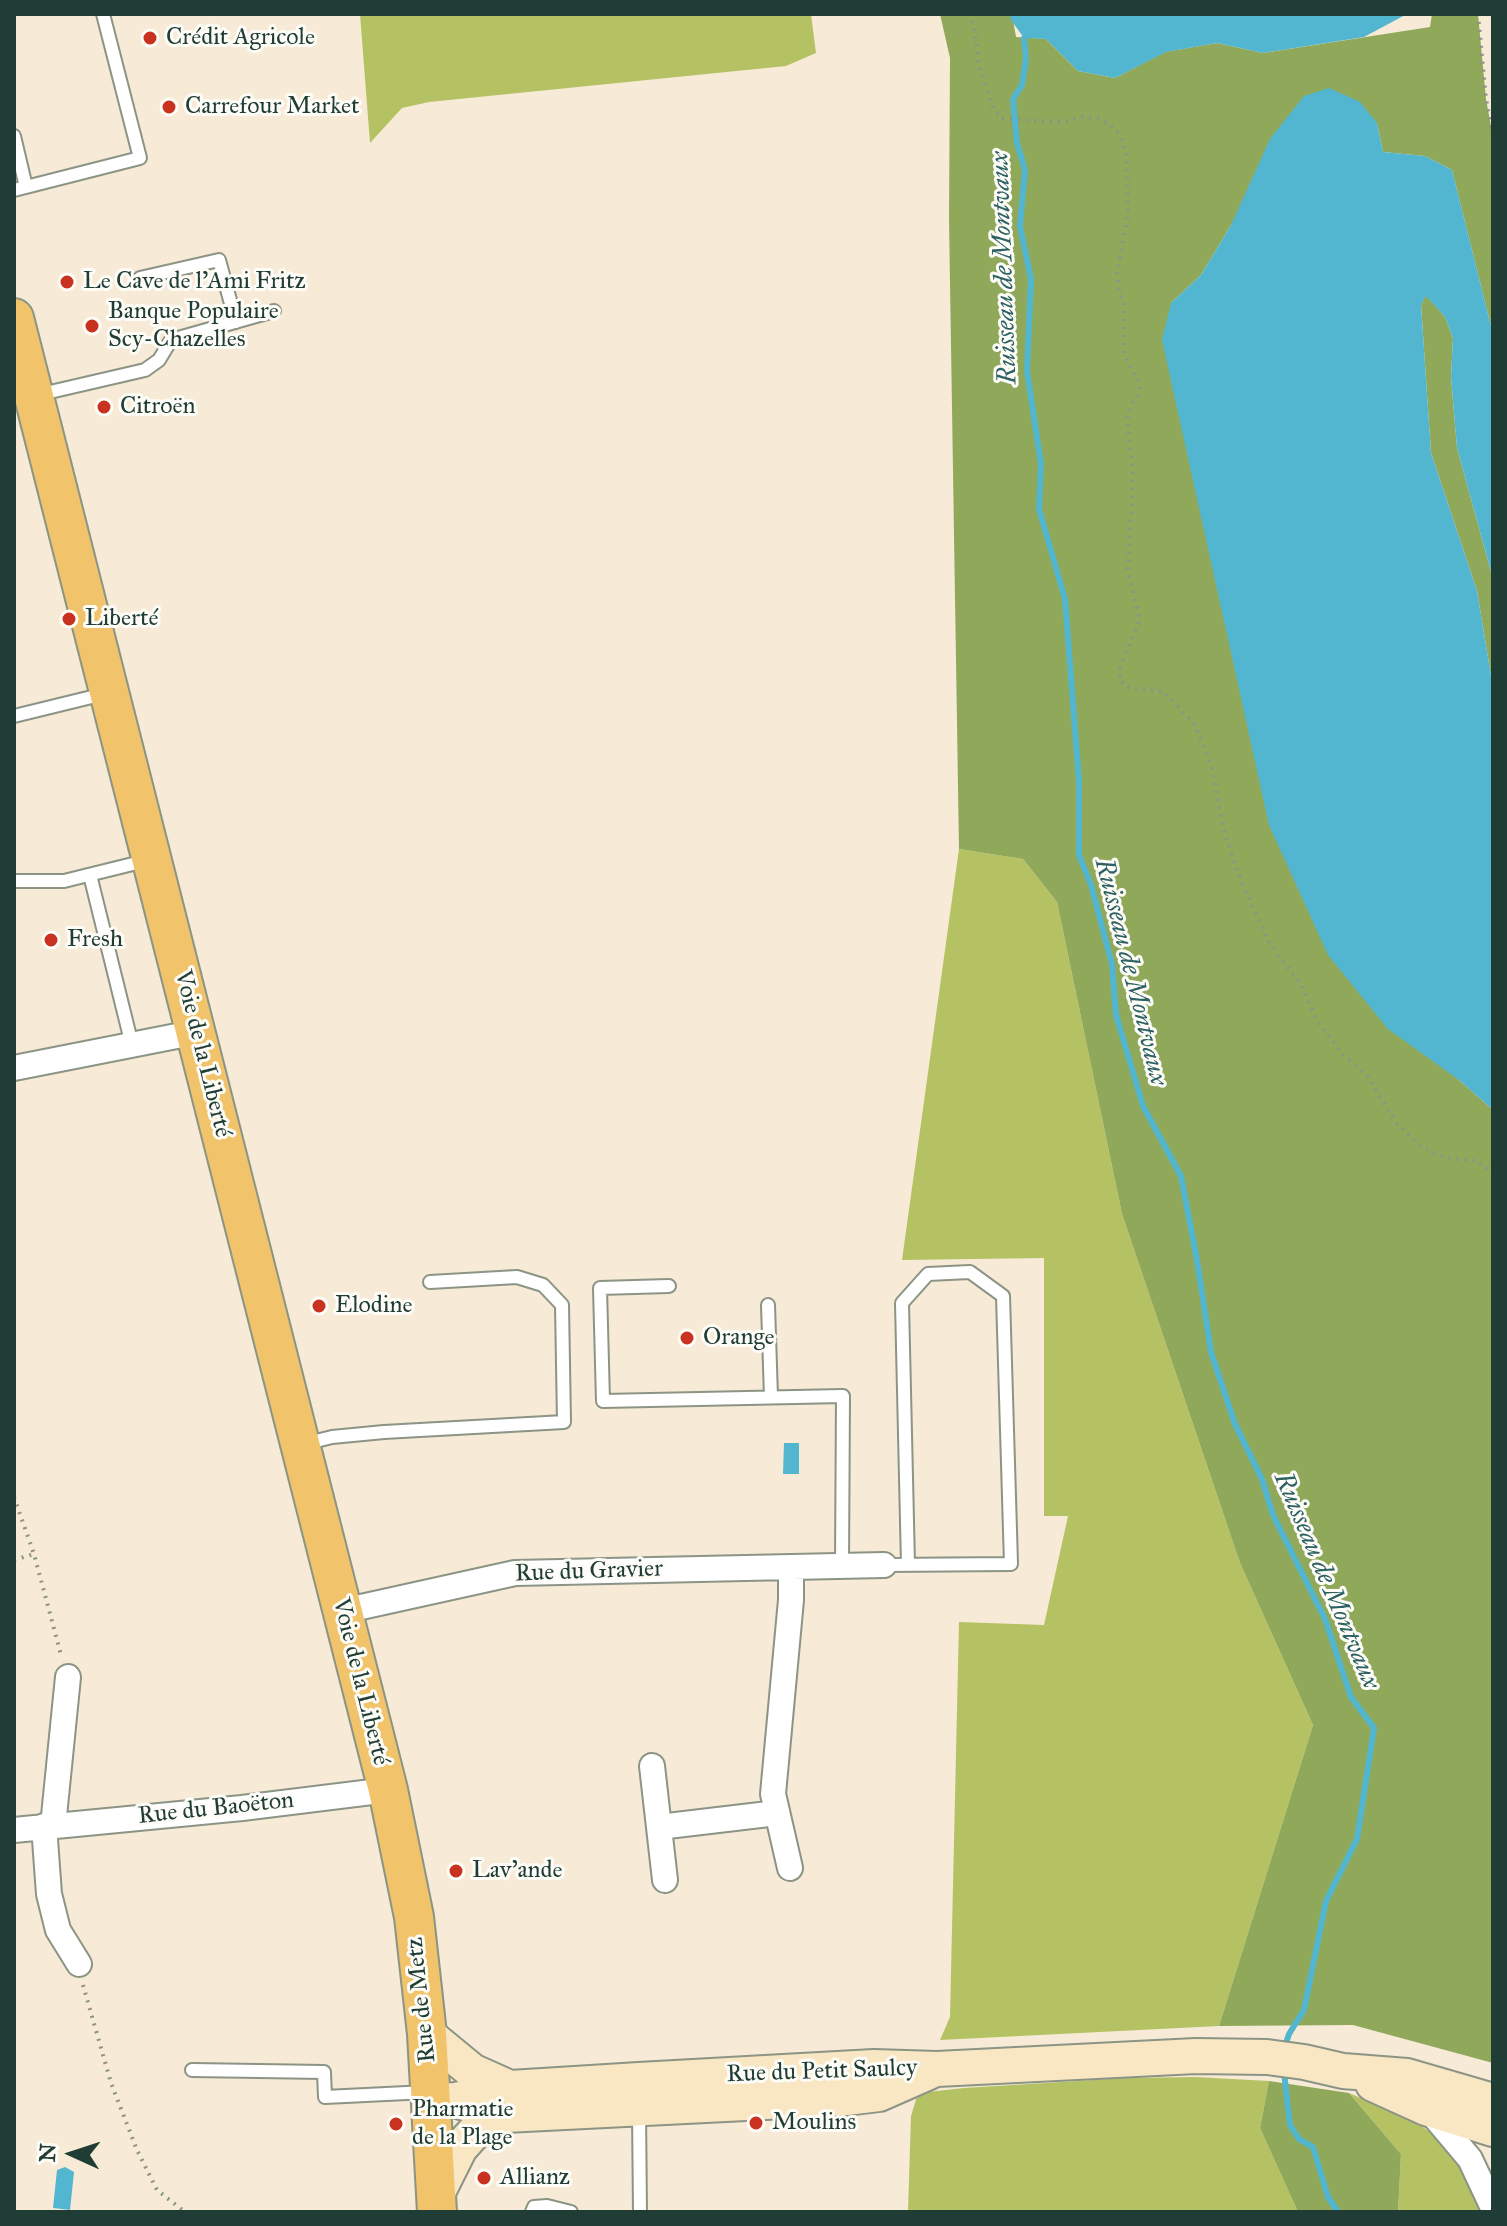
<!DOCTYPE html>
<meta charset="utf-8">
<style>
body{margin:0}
#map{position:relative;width:1507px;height:2226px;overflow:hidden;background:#f7ead6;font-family:"IM FELL Great Primer",serif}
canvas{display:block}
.frame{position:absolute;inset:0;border:16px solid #1f3d34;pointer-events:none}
.north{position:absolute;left:32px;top:2114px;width:80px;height:80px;-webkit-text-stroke:6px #fdfcf7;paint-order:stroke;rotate:273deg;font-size:22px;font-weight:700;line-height:32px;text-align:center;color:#1f3d34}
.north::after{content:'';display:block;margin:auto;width:28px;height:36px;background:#1f3d34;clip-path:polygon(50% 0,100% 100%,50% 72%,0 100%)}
</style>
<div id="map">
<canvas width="1507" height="2226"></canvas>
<div class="frame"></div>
<div class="north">N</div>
</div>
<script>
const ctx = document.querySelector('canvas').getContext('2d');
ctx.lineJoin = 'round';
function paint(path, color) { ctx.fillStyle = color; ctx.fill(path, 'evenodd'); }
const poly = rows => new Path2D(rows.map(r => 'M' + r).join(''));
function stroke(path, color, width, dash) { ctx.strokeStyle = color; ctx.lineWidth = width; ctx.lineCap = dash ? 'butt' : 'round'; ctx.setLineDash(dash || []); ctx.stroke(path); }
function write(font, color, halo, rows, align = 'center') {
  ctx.font = font + ' "IM FELL Great Primer",serif'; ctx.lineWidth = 6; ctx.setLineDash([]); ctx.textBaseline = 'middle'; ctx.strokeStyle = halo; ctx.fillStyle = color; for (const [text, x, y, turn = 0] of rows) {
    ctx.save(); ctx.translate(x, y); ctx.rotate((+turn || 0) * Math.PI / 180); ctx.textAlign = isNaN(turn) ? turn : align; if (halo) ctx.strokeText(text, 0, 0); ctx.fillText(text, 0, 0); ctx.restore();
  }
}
paint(poly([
 [360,14,811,14,816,53,786,66,429,102,402,108,370,143],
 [959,849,1023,859,1057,902,1122,1214,1240,1563,1313,1725,1219,2026,940,2040,950,2017,959,1622,1044,1625,1068,1516,1044,1516,1044,1258,902,1260],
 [1195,2077,1269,2081,1260,2128,1298,2212,908,2212,911,2116,918,2093,964,2088,1126,2078],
 [1349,2093,1414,2121,1445,2142,1466,2171,1484,2212,1398,2212,1401,2154]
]), '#b5c264');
paint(poly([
 [940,14,1012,14,1016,37,1046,39,1078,71,1115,78,1165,52,1217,43,1263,53,1430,27,1432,14,1478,14,1486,99,1493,137,1493,334,1452,170,1425,156,1383,152,1377,123,1231,225,1201,275,1171,303,1459,1080,1493,1110,1493,2063,1353,2025,1219,2026,1313,1725,1240,1563,1122,1214,1057,902,1023,859,959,849,949,219,950,58],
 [1426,295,1445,317,1453,338,1451,377,1457,448,1493,579,1493,688,1477,591,1431,453,1421,305],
 [1269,2081,1349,2093,1401,2154,1398,2212,1298,2212,1260,2128]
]), '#90a85a');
paint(poly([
 [1010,14,1407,14,1364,37,1263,53,1217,43,1166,52,1115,78,1078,71,1046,39,1024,38,1011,20],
 [1329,88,1360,102,1377,123,1383,152,1425,156,1452,170,1493,334,1493,579,1457,448,1451,377,1453,338,1445,317,1426,296,1421,305,1431,453,1477,591,1493,688,1493,1110,1459,1080,1388,1029,1328,955,1269,825,1162,340,1171,303,1201,275,1231,225,1270,139,1304,96],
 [784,1443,799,1443,799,1474,783,1474],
 [65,2167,74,2172,70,2210,53,2208,57,2170]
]), '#52b6d1');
stroke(poly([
 [1027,34,1024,38,1026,59,1022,85,1013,99,1017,143,1025,170,1020,226,1031,279,1027,371,1041,464,1039,509,1065,599,1079,781,1079,855,1091,885,1112,964,1116,1015,1143,1106,1181,1176,1197,1260,1211,1352,1235,1424,1262,1479,1273,1515,1325,1619,1351,1697,1374,1728,1357,1839,1326,1901,1304,2010,1289,2034,1284,2049],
 [1284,2072,1290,2125,1299,2139,1313,2147,1328,2197,1338,2212]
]), '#52b6d1', 6);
const lane = poly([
 [14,136,26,187],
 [14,190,140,158,103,14],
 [140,278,219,260,236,322],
 [37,395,145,370,159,360,171,340,274,311],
 [14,716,104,694],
 [90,875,132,1045],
 [14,881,64,881,149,860],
 [669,1286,600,1288,603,1401,843,1396,842,1565],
 [768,1305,771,1397],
 [304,1444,332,1437,384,1432,564,1422,562,1305,543,1285,517,1277,430,1282],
 [884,1565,1011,1564,1003,1296,970,1272,928,1274,902,1303,908,1565],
 [192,2070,324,2072,325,2097,427,2092],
 [639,2111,640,2212],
 [532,2212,534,2207,547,2206,571,2212]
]);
const street = poly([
 [14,1068,197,1032],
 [343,1611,515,1573,884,1565],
 [652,1766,665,1880],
 [56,1825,54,1816,68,1677],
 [44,1826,49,1894,58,1930,79,1964],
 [659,1827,777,1813],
 [14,1830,242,1808,388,1790],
 [790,1868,773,1794,791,1600,791,1567],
 [1428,2109,1470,2159,1493,2208]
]);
const secondary = poly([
 [427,2034,472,2071,510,2088],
 [1373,2084,1426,2108,1493,2129],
 [431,2101,455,2100,510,2088,639,2080,874,2067,937,2069,1196,2056,1267,2057,1304,2062,1343,2071,1407,2076,1493,2101],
 [458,2101,505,2115,846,2098,879,2094,929,2072],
 [436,2196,460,2148,478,2128,505,2115]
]);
const primary = poly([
 [14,318,388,1790,414,1917,427,2034,437,2212]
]);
stroke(lane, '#8b9485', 16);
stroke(street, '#8b9485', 28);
stroke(secondary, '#8b9485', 38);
stroke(primary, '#8b9485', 42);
stroke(poly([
 [968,14,974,25,979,66,994,110,1003,119,1061,122,1083,117,1096,118,1108,123,1119,134,1127,156,1128,214,1117,273,1119,291,1125,306,1124,348,1127,361,1140,383,1139,393,1131,406,1127,418,1133,473,1128,572,1140,620,1120,667,1120,679,1124,685,1131,688,1164,692,1194,723,1212,767,1224,831,1241,881,1270,944,1302,986,1317,1021,1343,1055,1368,1077,1396,1123,1420,1146,1446,1158,1476,1161,1493,1172],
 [1478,14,1486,99,1493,137],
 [14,1497,34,1554,61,1655],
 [14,1560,34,1554],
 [83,1985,111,2083,137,2150,157,2190,185,2212]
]), '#8b9485', 4, [2, 6]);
stroke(lane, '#fff', 12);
stroke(street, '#fff', 24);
stroke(secondary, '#f9e7c3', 34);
stroke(primary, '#f1c36a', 38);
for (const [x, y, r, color] of [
 [150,38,8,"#c8321e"],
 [169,107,8,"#c8321e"],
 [67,282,8,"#c8321e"],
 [92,326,8,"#c8321e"],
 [104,407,8,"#c8321e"],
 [69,619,8,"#c8321e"],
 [51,940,8,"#c8321e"],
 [319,1306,8,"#c8321e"],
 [687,1338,8,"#c8321e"],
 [456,1871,8,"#c8321e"],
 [756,2123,8,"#c8321e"],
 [396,2124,8,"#c8321e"],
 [484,2178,8,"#c8321e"]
]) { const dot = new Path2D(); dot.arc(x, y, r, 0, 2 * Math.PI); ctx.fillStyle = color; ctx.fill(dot); stroke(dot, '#fdfcf7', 3); }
write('24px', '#1f3d34', '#fdfcf7', [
 ["Crédit Agricole",166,38],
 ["Carrefour Market",185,107],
 ["Le Cave de l'Ami Fritz",83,282],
 ["Banque Populaire",108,312],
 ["Scy-Chazelles",108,340],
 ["Citroën",120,407],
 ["Liberté",85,619],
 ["Fresh",67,940],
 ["Elodine",335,1306],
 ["Orange",703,1338],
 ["Lav'ande",472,1871],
 ["Pharmatie",412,2110],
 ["de la Plage",412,2138],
 ["Moulins",772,2123],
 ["Allianz",500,2178]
], 'left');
write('24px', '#1f3d34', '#fdfcf7', [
 ["Voie de la Liberté",202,1054,76],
 ["Rue du Gravier",589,1572,-2],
 ["Voie de la Liberté",360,1682,76],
 ["Rue du Baoëton",216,1809,-6],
 ["Rue de Metz",422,2000,-96],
 ["Rue du Petit Saulcy",822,2072,-2]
]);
write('italic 26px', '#2e6163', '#fdfcf7', [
 ["Ruisseau de Montvaux",1005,268,-92],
 ["Ruisseau de Montvaux",1130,972,76],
 ["Ruisseau de Montvaux",1326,1581,67]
]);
</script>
